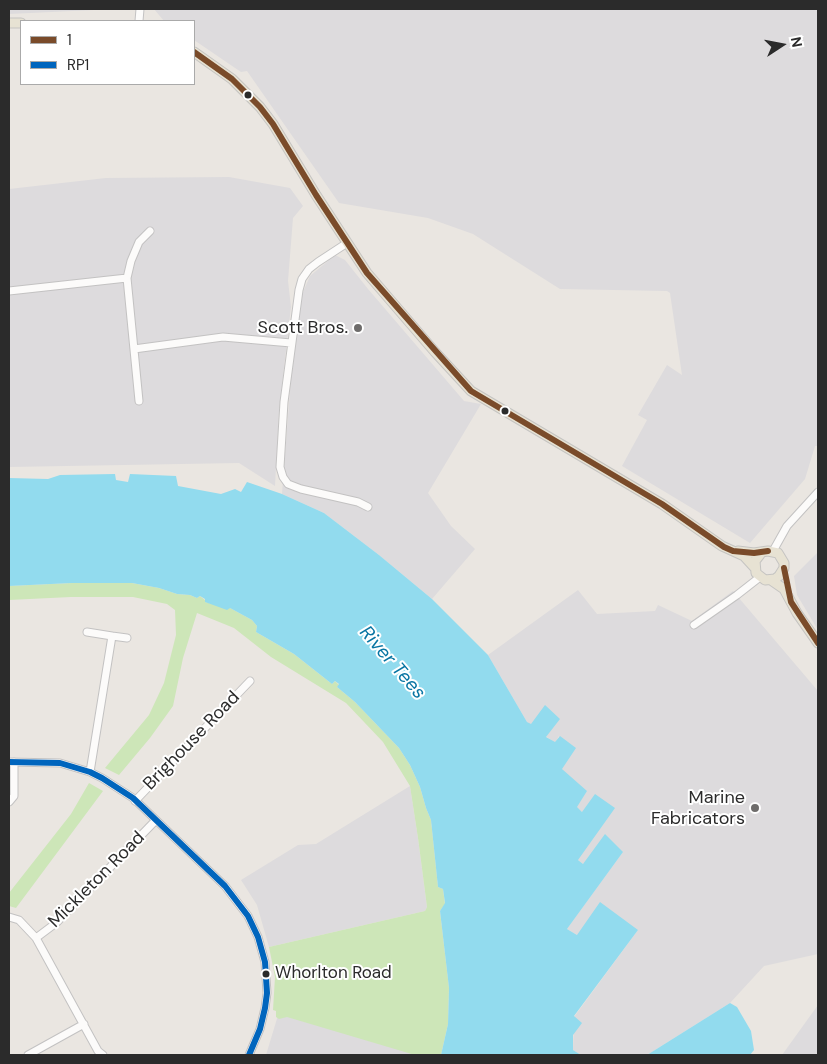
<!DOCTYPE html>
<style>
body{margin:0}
#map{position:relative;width:827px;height:1064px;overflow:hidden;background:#eae6e1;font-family:"DM Sans",sans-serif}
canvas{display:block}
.frame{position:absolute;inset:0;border:10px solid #2b2b2b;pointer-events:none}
.legend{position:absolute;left:20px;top:20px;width:175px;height:65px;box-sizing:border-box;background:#fff;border:1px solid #aaa;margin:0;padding:6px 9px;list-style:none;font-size:15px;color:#2b2b2b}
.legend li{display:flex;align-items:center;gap:10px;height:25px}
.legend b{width:25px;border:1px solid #aaa}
.north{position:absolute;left:757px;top:20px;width:50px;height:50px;-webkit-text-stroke:4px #fff;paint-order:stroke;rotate:79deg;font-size:14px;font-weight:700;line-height:20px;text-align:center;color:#2b2b2b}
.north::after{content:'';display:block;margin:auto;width:18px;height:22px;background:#2b2b2b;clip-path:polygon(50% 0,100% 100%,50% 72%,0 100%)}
</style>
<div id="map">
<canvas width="827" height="1064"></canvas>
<div class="frame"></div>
<ul class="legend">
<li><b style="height:6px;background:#7a4b2a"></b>1</li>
<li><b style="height:6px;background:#0065bd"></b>RP1</li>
</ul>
<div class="north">N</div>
</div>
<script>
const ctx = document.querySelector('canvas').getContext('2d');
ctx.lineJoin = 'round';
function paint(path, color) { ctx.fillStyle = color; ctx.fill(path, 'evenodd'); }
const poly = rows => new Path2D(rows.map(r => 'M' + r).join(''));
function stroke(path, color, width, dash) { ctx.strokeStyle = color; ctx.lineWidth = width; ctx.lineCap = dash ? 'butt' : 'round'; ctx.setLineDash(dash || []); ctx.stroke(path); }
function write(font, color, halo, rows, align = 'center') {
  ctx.font = font + ' "DM Sans",sans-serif'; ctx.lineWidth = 4; ctx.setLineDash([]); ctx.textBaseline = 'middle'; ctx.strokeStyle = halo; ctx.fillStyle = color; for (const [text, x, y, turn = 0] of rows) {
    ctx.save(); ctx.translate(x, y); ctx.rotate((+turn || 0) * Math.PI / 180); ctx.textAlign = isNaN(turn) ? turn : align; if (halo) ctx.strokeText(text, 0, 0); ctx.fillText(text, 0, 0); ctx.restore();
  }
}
paint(poly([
 [9,9,115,9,9,14],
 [154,9,818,9,818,446,815,446,805,479,750,543,622,466,647,420,638,415,667,365,682,375,670,293,667,291,560,289,473,234,428,218,339,203,247,71,241,72,194,40,194,21,164,21],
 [229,177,290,188,303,206,293,218,288,281,291,307,279,411,275,486,239,463,9,467,9,189,106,178],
 [335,255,345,260,368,289,464,401,481,404,428,493,451,526,475,549,432,599,379,555,324,513,282,494,292,365,300,299,310,276],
 [818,552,818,630,797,595,794,576],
 [578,590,597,614,655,611,658,605,692,621,733,591,818,691,818,954,764,966,730,1003,647,1055,581,1055,573,1050,574,1017,638,930,577,935,567,929,623,852,583,864,577,859,582,812,576,807,562,769,559,736,555,743,527,722,488,655],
 [410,786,418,838,427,907,425,911,269,947,257,905,241,880,298,845,316,844],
 [818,1005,818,1055,782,1055],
 [279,1012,417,1053,417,1055,266,1055]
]), '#dddbdd');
paint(poly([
 [72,583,132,583,159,588,177,594,190,595,197,598,200,596,205,600,205,602,230,608,252,620,257,626,256,632,294,654,332,684,335,681,339,685,337,687,355,702,399,748,410,765,420,787,426,808,431,820,438,887,443,889,445,904,440,911,449,988,448,1024,441,1055,415,1055,287,1017,279,1019,276,1017,276,1011,273,1010,275,977,269,947,425,911,427,907,418,838,410,786,383,742,346,703,271,657,234,628,197,613,183,658,173,706,150,738,119,775,105,768,149,715,164,683,176,635,175,610,167,604,133,597,71,597,9,600,9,586],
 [89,783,103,791,16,908,9,906,9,893,71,814]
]), '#cde6b8');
paint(poly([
 [115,474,116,480,128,482,130,474,176,476,178,486,221,494,235,489,241,492,247,482,282,494,324,513,379,555,432,599,488,655,527,722,531,724,545,705,560,719,546,737,555,742,560,736,576,748,562,769,587,791,577,807,582,812,595,794,615,808,578,860,583,864,605,834,623,852,567,929,577,935,600,902,638,930,574,1016,582,1023,573,1035,573,1050,581,1055,441,1055,448,1024,449,988,440,911,445,903,443,889,438,887,431,820,426,808,420,787,410,765,399,748,355,702,337,687,339,684,335,681,332,684,294,654,256,632,257,626,252,620,230,608,227,610,205,602,205,599,200,596,197,598,190,595,177,594,159,588,132,583,72,583,9,586,9,478,48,479,60,475],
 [730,1003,737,1007,751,1031,754,1050,750,1055,647,1055]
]), '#92dbee');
const minor = poly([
 [139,21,140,9],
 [347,243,318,262,309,269,302,279,299,290,284,402,280,467,283,477,288,484,301,489,358,502,368,507],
 [9,291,127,278],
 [134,349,223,337,291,343],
 [139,401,127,278,131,261,139,242,150,231],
 [773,551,787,526,818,492],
 [694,625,737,595,760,577],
 [87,632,112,636,90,772],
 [112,636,127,638],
 [9,762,60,763,90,772,102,778,133,798,225,886,248,916,258,937,265,962,267,993,265,1008,260,1029,249,1055],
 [135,801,250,681],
 [9,802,14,796,14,762],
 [9,917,19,920,36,938,98,1051,103,1055],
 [36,938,56,923,156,820],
 [28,1055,84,1024]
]);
const major = poly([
 [9,23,21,23],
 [194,52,232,79,260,107,273,124,316,195,367,273,435,352,471,391,662,504,722,546,744,556,755,568],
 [738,551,754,553,768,551,778,553,784,563,784,568,779,576,775,579,765,580,756,573,755,561,762,552],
 [771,580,784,589,797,613,818,643]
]);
stroke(minor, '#c3c2c2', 9);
stroke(major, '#c5c4c2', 11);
stroke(minor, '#fcfbfa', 7);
stroke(major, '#e7e2d3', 9);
stroke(poly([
 [194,52,232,79,260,107,273,124,316,195,367,273,471,391,662,504,724,547,733,551,754,553,768,551],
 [784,568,791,602,818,643]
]), '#7a4b2a', 6);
stroke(poly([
 [9,762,60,763,90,772,102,778,133,798,225,886,248,916,258,937,265,962,267,993,265,1008,260,1029,249,1055]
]), '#0065bd', 6);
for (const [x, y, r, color] of [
 [248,95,4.5,"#2b2b2b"],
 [358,328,5,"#6e6c6b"],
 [505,411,4.5,"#2b2b2b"],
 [755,808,5,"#6e6c6b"],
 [266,974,4.5,"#2b2b2b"]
]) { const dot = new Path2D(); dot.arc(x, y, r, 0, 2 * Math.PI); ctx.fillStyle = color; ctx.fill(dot); stroke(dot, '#fff', 2); }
write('17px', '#2b2b2b', '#fff', [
 ["Whorlton Road",275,974]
], 'left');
write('18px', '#2b2b2b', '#fff', [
 ["Scott Bros.",348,328],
 ["Marine",745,798],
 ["Fabricators",745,819]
], 'right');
write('18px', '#2b2b2b', '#fff', [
 ["Brighouse Road",192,741,-46],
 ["Mickleton Road",97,880,-45]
]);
write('italic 19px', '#0875a3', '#fff', [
 ["River Tees",392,663,49]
]);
</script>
